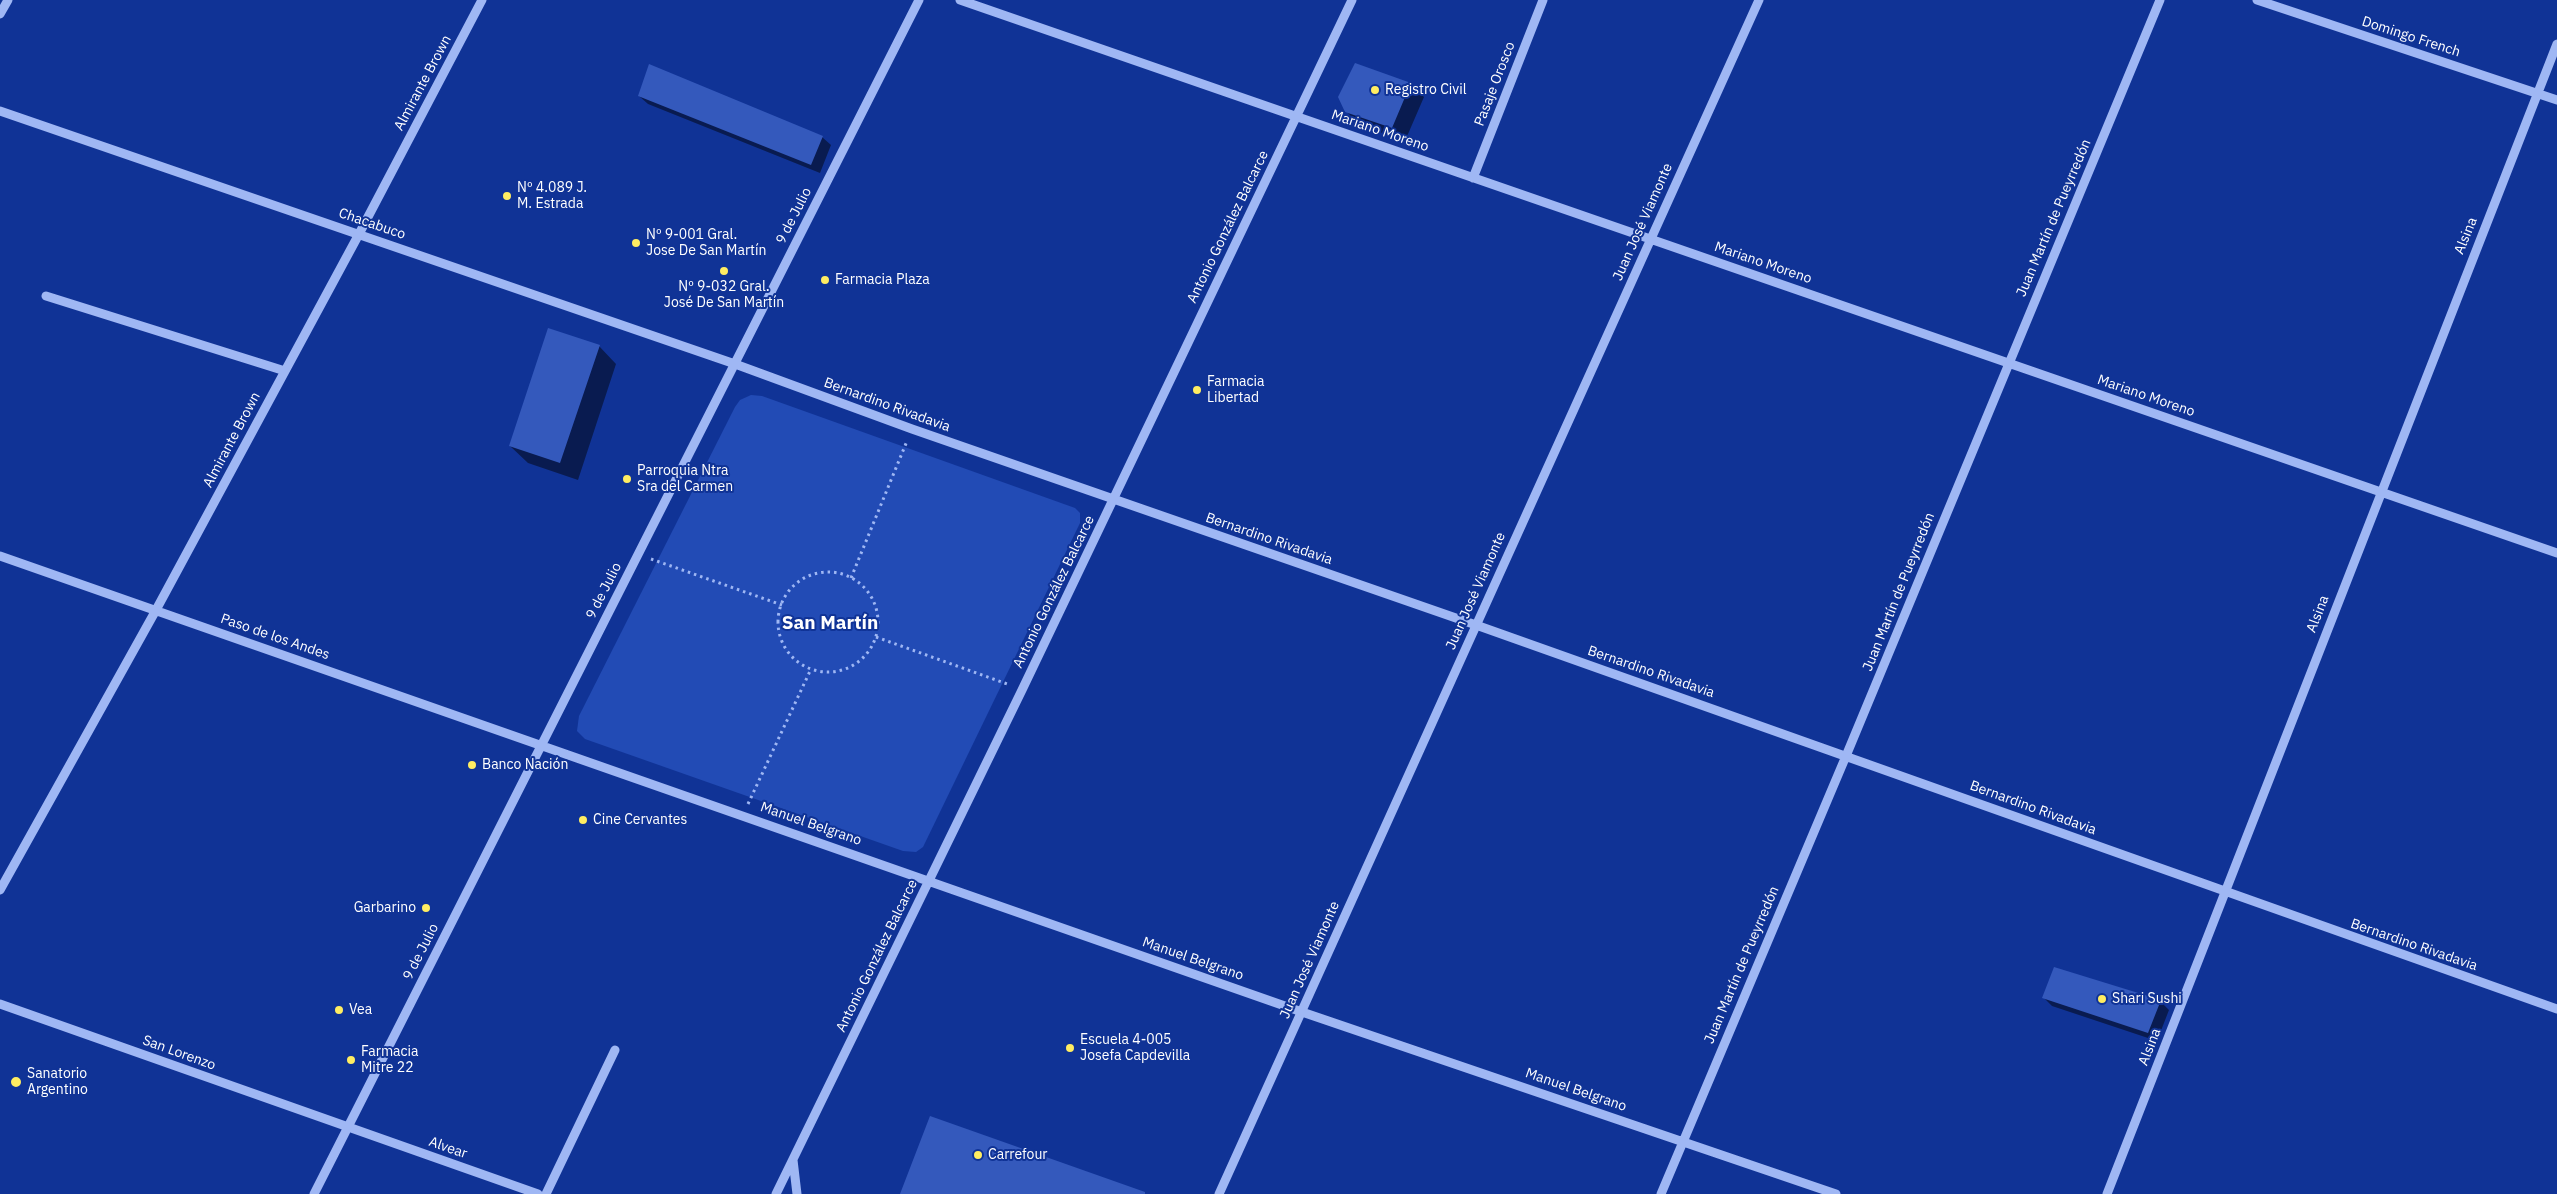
<!DOCTYPE html>
<meta charset="utf-8">
<style>
body{margin:0}
canvas{display:block;background:#103396}
</style>
<canvas width="2557" height="1194"></canvas>
<script>
const ctx = document.querySelector('canvas').getContext('2d');
ctx.lineJoin = 'round';
function paint(path, color) { ctx.fillStyle = color; ctx.fill(path, 'evenodd'); }
const poly = rows => new Path2D(rows.map(r => 'M' + r).join(''));
function stroke(path, color, width, dash) { ctx.strokeStyle = color; ctx.lineWidth = width; ctx.lineCap = dash ? 'butt' : 'round'; ctx.setLineDash(dash || []); ctx.stroke(path); }
function write(font, color, halo, rows, align = 'center') {
  ctx.font = font + ' "IBM Plex Sans",sans-serif'; ctx.lineWidth = 4; ctx.setLineDash([]); ctx.textBaseline = 'middle'; ctx.strokeStyle = halo; ctx.fillStyle = color; for (const [text, x, y, turn = 0] of rows) {
    ctx.save(); ctx.translate(x, y); ctx.rotate((+turn || 0) * Math.PI / 180); ctx.textAlign = isNaN(turn) ? turn : align; if (halo) ctx.strokeText(text, 0, 0); ctx.fillText(text, 0, 0); ctx.restore();
  }
}
paint(poly([
 [751,395,762,396,1075,508,1080,513,1080,523,923,847,916,852,903,851,585,739,577,731,579,716,735,407,740,400]
]), '#224bb5');
paint(poly([
 [1356,64,1411,84,1424,97,1405,141,1360,125,1346,111],
 [639,96,822,137,831,145,820,173,648,104],
 [599,346,616,364,578,480,528,463,510,446],
 [2044,998,2160,1001,2169,1010,2157,1041,2052,1006]
]), '#0007');
paint(poly([
 [1355,63,1411,83,1392,128,1345,112,1338,97],
 [649,64,823,136,811,165,638,96],
 [548,328,600,345,560,463,509,446],
 [2054,967,2161,1000,2148,1033,2042,998],
 [930,1116,1145,1192,1145,1194,900,1194]
]), '#3459bc');
stroke(poly([
 [651,559,782,605],
 '778 622a50 50 0 1 1 100 0a50 50 0 1 1-100 0Z',
 [851,578,907,441],
 [876,637,1010,685],
 [748,804,811,669]
]), '#9fb7f4', 3, [2.5, 4]);
stroke(poly([
 [960,0,2557,553],
 [2257,0,2557,100],
 [0,14,8,0],
 [0,111,735,364,912,429,1476,625,2557,1009],
 [1473,178,1543,0],
 [46,296,285,371],
 [0,556,1302,1012,1836,1194],
 [0,890,156,610,359,234,482,0],
 [0,1004,538,1194],
 [793,1160,797,1194],
 [314,1194,919,0],
 [546,1194,615,1050],
 [776,1194,1022,690,1352,0],
 [1219,1194,1759,0],
 [1661,1194,1846,756,2160,0],
 [2107,1194,2557,44]
]), '#9fb7f4', 9);
for (const [x, y, r, color] of [
 [1375,90,5,"#ffed62"],
 [507,196,5,"#ffed62"],
 [636,243,5,"#ffed62"],
 [724,271,5,"#ffed62"],
 [825,280,5,"#ffed62"],
 [1197,390,5,"#ffed62"],
 [627,479,5,"#ffed62"],
 [472,765,5,"#ffed62"],
 [583,820,5,"#ffed62"],
 [426,908,5,"#ffed62"],
 [2102,999,5,"#ffed62"],
 [339,1010,5,"#ffed62"],
 [1070,1048,5,"#ffed62"],
 [351,1060,5,"#ffed62"],
 [16,1082,6,"#ffed62"],
 [978,1155,5,"#ffed62"]
]) { const dot = new Path2D(); dot.arc(x, y, r, 0, 2 * Math.PI); ctx.fillStyle = color; ctx.fill(dot); stroke(dot, '#103396', 2); }
write('14px', '#fff', '#103396', [
 ["Domingo French",2411,37,18],
 ["Almirante Brown",423,83,-62],
 ["Pasaje Orosco",1495,84,-69],
 ["Mariano Moreno",1380,131,19],
 ["9 de Julio",794,216,-63],
 ["Juan Martín de Pueyrredón",2054,218,-67],
 ["Juan José Viamonte",1643,222,-66],
 ["Chacabuco",372,224,19],
 ["Antonio González Balcarce",1228,227,-64],
 ["Alsina",2466,236,-68],
 ["Mariano Moreno",1763,263,19],
 ["Mariano Moreno",2146,396,19],
 ["Bernardino Rivadavia",887,405,20],
 ["Almirante Brown",232,440,-62],
 ["Bernardino Rivadavia",1269,539,19],
 ["9 de Julio",604,591,-63],
 ["Juan José Viamonte",1476,591,-66],
 ["Antonio González Balcarce",1054,592,-64],
 ["Juan Martín de Pueyrredón",1899,592,-68],
 ["Alsina",2318,614,-69],
 ["Paso de los Andes",275,637,19],
 ["Bernardino Rivadavia",1651,672,19],
 ["Bernardino Rivadavia",2033,808,20],
 ["Manuel Belgrano",811,824,19],
 ["Bernardino Rivadavia",2414,945,19],
 ["9 de Julio",421,952,-63],
 ["Antonio González Balcarce",877,956,-64],
 ["Manuel Belgrano",1193,959,19],
 ["Juan José Viamonte",1310,960,-66],
 ["Juan Martín de Pueyrredón",1742,965,-67],
 ["Alsina",2150,1047,-69],
 ["San Lorenzo",179,1053,20],
 ["Manuel Belgrano",1576,1090,19],
 ["Alvear",448,1148,19]
]);
write('14px', '#fff', '#103396', [
 ["Registro Civil",1385,90],
 ["Nº 4.089 J.",517,188],
 ["M. Estrada",517,204],
 ["Nº 9-001 Gral.",646,235],
 ["Jose De San Martín",646,251],
 ["Farmacia Plaza",835,280],
 ["Nº 9-032 Gral.",724,287,"center"],
 ["José De San Martín",724,303,"center"],
 ["Farmacia",1207,382],
 ["Libertad",1207,398],
 ["Parroquia Ntra",637,471],
 ["Sra del Carmen",637,487],
 ["Banco Nación",482,765],
 ["Cine Cervantes",593,820],
 ["Garbarino",416,908,"right"],
 ["Shari Sushi",2112,999],
 ["Vea",349,1010],
 ["Escuela 4-005",1080,1040],
 ["Josefa Capdevilla",1080,1056],
 ["Farmacia",361,1052],
 ["Mitre 22",361,1068],
 ["Sanatorio",27,1074],
 ["Argentino",27,1090],
 ["Carrefour",988,1155]
], 'left');
write('bold 19px', '#fff', '#103396', [
 ["San Martín",830,624]
]);
</script>
